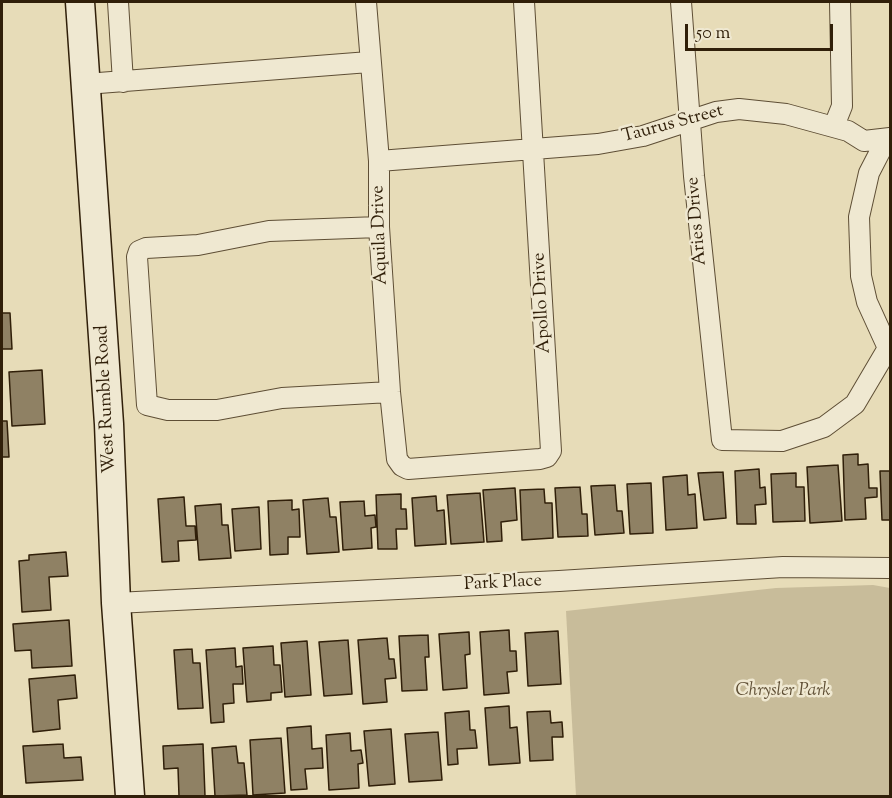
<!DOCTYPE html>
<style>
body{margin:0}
#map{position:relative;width:892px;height:798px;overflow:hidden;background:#e7dcb8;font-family:"Sorts Mill Goudy",serif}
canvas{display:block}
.frame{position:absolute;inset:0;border:3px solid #301f09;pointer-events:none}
.scale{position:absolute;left:685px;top:24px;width:148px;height:27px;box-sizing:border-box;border:3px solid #301f09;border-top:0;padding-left:8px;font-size:18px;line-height:21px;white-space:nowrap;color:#301f09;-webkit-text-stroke:4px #efe8d1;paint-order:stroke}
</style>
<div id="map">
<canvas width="892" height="798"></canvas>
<div class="frame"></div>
<div class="scale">50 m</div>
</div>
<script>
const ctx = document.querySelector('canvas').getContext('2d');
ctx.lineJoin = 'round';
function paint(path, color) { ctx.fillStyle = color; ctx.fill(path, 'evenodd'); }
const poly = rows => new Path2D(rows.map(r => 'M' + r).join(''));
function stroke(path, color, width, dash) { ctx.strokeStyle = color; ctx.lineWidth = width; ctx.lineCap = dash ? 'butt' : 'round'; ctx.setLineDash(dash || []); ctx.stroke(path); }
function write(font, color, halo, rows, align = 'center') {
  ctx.font = font + ' "Sorts Mill Goudy",serif'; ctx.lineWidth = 5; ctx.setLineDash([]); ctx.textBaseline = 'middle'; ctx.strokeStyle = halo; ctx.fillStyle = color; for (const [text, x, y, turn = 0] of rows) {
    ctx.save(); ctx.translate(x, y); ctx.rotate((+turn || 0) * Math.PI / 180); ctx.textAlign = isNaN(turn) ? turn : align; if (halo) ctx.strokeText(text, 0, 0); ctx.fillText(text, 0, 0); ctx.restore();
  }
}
paint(poly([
 [873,585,890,588,890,796,576,796,566,611,776,588]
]), '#c8bc9a');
const building = poly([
 [2,313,10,313,12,349,2,349,2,313],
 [42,370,45,424,12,426,9,372,42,370],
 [2,421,7,421,9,457,2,457,2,421],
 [858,454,858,465,868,464,869,488,877,488,877,497,865,498,866,519,845,520,843,455,858,454],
 [838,465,842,521,810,523,807,467,838,465],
 [759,469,760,488,765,487,766,504,755,505,756,524,737,524,735,471,759,469],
 [880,471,890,471,890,520,882,520,880,471],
 [723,472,726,518,704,520,698,473,723,472],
 [796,473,796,487,804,487,805,521,773,522,771,474,796,473],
 [687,475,688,495,695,494,697,528,666,530,663,477,687,475],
 [651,483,653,533,630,534,627,484,651,483],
 [615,485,617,511,622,511,624,533,595,535,591,486,615,485],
 [580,487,582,514,587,514,588,536,558,537,555,488,580,487],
 [515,488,517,520,501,522,502,541,487,542,483,490,515,488],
 [544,489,545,503,552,503,553,538,522,540,520,490,544,489],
 [480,493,484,542,451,544,447,495,480,493],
 [401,494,401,509,406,509,407,529,396,529,397,549,378,549,376,495,401,494],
 [436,496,437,511,444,510,446,544,415,546,412,498,436,496],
 [184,497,186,526,195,526,196,540,178,541,179,561,162,562,158,499,184,497],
 [328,498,330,517,336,517,339,552,307,554,303,500,328,498],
 [292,500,292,510,299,509,300,537,288,537,288,554,270,555,268,501,292,500],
 [364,501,365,516,375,515,376,527,371,528,372,548,343,550,340,502,364,501],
 [221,504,222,525,228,525,231,558,199,560,195,506,221,504],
 [259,507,261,549,235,551,232,509,259,507],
 [66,552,68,576,49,577,51,610,22,612,19,561,29,560,29,555,66,552],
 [69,620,72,666,32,668,31,650,15,651,13,624,69,620],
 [509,630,510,651,516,651,517,671,507,672,509,693,484,695,480,632,509,630],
 [558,631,561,684,528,686,525,633,558,631],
 [469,632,470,654,465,655,467,688,443,690,439,634,469,632],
 [428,635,429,657,425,657,427,690,402,691,399,636,428,635],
 [387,638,389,659,394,659,396,678,385,679,387,702,363,704,358,640,387,638],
 [348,640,352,694,324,696,319,642,348,640],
 [307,641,311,695,285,697,281,643,307,641],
 [273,646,274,665,280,665,282,692,271,693,271,700,247,702,243,648,273,646],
 [235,648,236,667,242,666,243,684,233,684,234,703,223,704,224,722,211,723,206,650,235,648],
 [192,649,193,663,200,663,203,708,178,709,174,650,192,649],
 [75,675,77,698,58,700,60,729,33,732,29,679,75,675],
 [509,706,510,728,517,727,520,763,489,765,485,708,509,706],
 [469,711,470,730,475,730,477,748,457,749,458,764,448,765,445,713,469,711],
 [550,711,551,723,562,722,563,737,552,737,553,760,530,761,527,712,550,711],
 [311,726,312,749,322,748,323,768,305,769,307,789,291,790,287,728,311,726],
 [391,729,395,784,369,786,364,731,391,729],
 [438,732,442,780,409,782,405,734,438,732],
 [350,733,351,751,361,750,363,763,358,764,359,788,329,790,326,735,350,733],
 [281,738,285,793,253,795,250,740,281,738],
 [63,744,64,758,81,757,83,780,26,783,23,746,63,744],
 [203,744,205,796,179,796,178,768,164,769,163,746,203,744],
 [236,746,238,763,244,763,247,795,215,796,212,748,236,746]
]);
paint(building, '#8f8164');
stroke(building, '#301f09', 1.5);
const street = poly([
 [118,2,123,82],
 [366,2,379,161,379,227,390,392,397,459,402,466,408,469,540,459,547,457,551,451,524,2],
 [681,2,694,176,722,440,782,441,824,427,855,404,888,348,867,302,861,276,859,217,869,173,886,140],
 [86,84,369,62],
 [834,126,842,106,840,2],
 [379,161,598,144,643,136,716,112,739,109,786,114,848,131,864,141,890,138],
 [379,227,269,231,198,245,146,248,139,251,137,257,147,405,168,410,217,410,282,398,390,392],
 [116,603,559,581,783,567,890,568]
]);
const secondary = poly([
 [80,2,109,424,116,603,130,796]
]);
stroke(street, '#5e4e35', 22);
stroke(secondary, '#301f09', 31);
stroke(street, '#efe8d1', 20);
stroke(secondary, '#efe8d1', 28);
write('18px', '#301f09', '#efe8d1', [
 ["Taurus Street",673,125,-15],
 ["Aries Drive",698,221,-95],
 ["Aquila Drive",381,235,-92],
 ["Apollo Drive",543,303,-93],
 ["West Rumble Road",107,399,-93],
 ["Park Place",503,584,-3]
]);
write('italic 18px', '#5e4e34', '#efe8d1', [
 ["Chrysler Park",783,692]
]);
</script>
